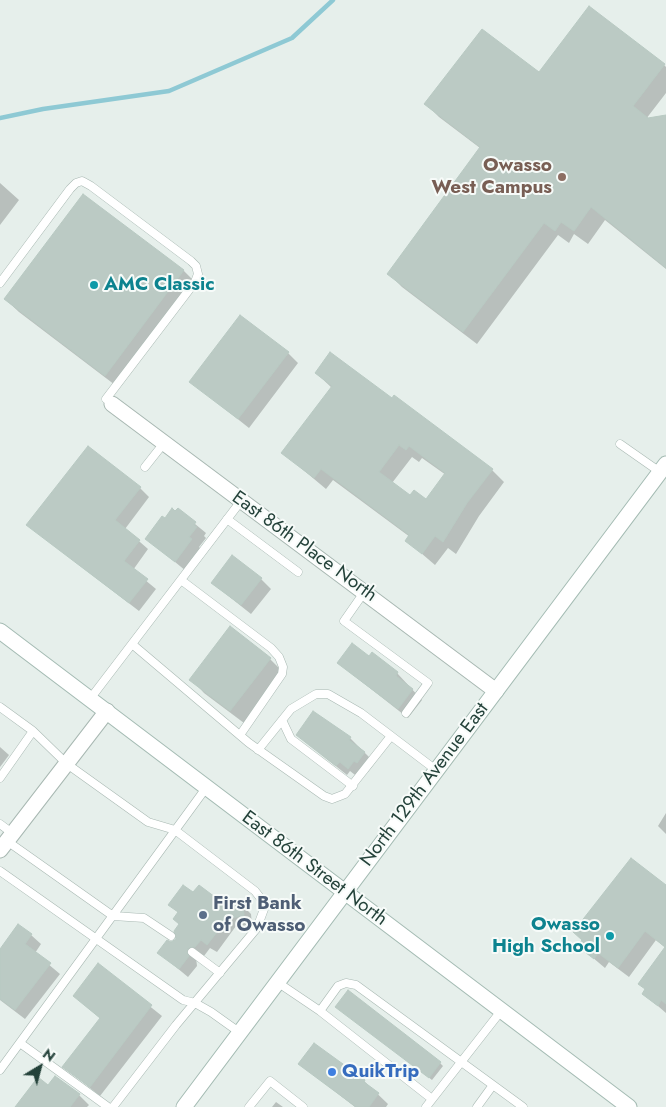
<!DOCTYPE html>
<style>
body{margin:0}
#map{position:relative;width:666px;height:1107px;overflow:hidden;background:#e6efeb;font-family:Jost,sans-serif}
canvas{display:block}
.north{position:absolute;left:15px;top:1042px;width:50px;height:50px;-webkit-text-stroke:4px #f7fbf9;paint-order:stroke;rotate:37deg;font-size:14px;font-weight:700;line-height:20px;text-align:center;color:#24423a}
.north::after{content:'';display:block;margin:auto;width:18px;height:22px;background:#24423a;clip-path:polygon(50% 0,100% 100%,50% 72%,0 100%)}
</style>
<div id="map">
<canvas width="666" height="1107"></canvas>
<div class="north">N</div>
</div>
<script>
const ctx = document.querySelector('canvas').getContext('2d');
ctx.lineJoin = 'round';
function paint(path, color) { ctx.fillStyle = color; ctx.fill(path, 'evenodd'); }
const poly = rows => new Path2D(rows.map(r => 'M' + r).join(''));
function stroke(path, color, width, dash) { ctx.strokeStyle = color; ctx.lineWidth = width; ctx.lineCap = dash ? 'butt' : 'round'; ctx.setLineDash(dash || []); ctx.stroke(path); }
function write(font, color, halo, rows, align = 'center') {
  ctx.font = font + ' Jost,sans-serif'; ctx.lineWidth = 4; ctx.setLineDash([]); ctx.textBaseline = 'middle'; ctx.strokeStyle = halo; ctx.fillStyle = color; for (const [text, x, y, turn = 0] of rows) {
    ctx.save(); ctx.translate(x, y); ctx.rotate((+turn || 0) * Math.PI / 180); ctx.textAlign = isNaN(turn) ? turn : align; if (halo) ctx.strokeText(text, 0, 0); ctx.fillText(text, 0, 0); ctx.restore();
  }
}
paint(poly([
 [664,65,666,67,666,93,646,119,666,116,666,269,605,220,588,244,574,234,569,243,558,235,477,344,402,287,389,274,480,148,439,117,426,104,539,73],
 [0,183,19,200,0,225],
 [84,196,184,271,197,284,119,388,19,312,5,299],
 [288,353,298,363,249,428,191,382],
 [316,373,393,399,492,470,504,482,479,516,456,554,448,548,435,565,407,541,410,537,333,480,326,489,283,453,332,388],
 [412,457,419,462,422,458,446,475,427,501,410,497,392,483],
 [140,488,149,497,125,529,148,549,133,570,156,589,139,611,27,525],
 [178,510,206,533,204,536,206,538,199,547,202,550,186,571,147,539],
 [261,579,271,589,251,614,212,583],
 [372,654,397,673,422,700,408,718,338,663,369,658],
 [270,659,283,672,244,723,204,693,191,679],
 [297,735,350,738,375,763,368,772,364,770,359,778,350,771,347,775],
 [0,747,9,755,0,767],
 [666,813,666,834,658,826],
 [666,886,666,948,656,940,629,977,609,962,605,968,579,946],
 [193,894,227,907,242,905,251,914,252,925,236,926,217,952,210,948,204,956,196,957,197,966,188,977,159,953,177,939,180,925,179,913,170,904],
 [31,935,41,944,35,953,60,974,25,1019,0,1000,0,951],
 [666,948,666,1013,644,994],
 [98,965,162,1016,100,1096,64,1067,101,1019,74,996],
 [340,1009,440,1063,443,1066,432,1080],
 [300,1064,364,1081,388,1104,386,1107,355,1107],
 [48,1086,79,1095,89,1105,87,1107,22,1107],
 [276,1102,283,1107,272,1107]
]), '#0003');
stroke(poly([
 [0,118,43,109,169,91,292,38,333,0]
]), '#8ec9d4', 4.5);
const building = poly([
 [589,6,665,64,633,106,648,118,666,115,666,268,591,207,574,231,561,222,555,231,544,223,463,332,387,274,480,147,424,104,482,29,539,72,589,6],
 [83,194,184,270,105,376,4,299,83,194],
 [240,315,289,352,238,419,189,382,240,315],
 [330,352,392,398,394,395,493,469,467,503,443,542,435,536,422,554,405,541,409,535,321,469,314,478,281,453,332,386,315,373,330,352],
 [399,445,406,450,409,446,445,473,426,499,414,490,410,495,379,472,399,445],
 [88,446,141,487,115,520,140,540,124,561,148,579,129,603,26,525,88,446],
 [172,508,175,511,178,508,196,522,194,525,197,527,189,537,192,539,175,562,145,539,162,516,165,518,172,508],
 [232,555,262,578,241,605,211,583,232,555],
 [230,626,271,658,230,711,189,680,230,626],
 [352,643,369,656,372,652,398,672,396,676,413,689,398,709,337,663,352,643],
 [313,711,351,737,349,740,365,752,357,763,354,761,348,769,340,762,336,766,296,735,313,711],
 [631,858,666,885,666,1004,661,1000,658,1006,642,994,645,989,638,984,665,947,645,931,618,968,598,953,594,959,577,946,582,940,573,932,631,858],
 [183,885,193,892,199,885,227,906,243,904,244,916,228,918,207,945,201,940,195,947,188,948,189,956,179,969,157,953,167,940,171,942,176,939,174,931,179,924,173,919,178,912,168,905,183,885],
 [18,924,32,934,25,944,51,963,15,1010,0,999,0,949,18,924],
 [98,963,152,1005,90,1087,62,1067,100,1018,73,996,98,963],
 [348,990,441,1062,429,1078,335,1007,348,990],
 [314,1043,365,1080,364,1082,379,1093,369,1107,356,1107,298,1064,314,1043],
 [55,1076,80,1094,70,1107,15,1107,38,1077,48,1085,55,1076]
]);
paint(building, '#bbcac4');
stroke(building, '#b8c9c2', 1);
const lane = poly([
 [0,283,70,189,76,183,82,181,91,186,191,261,196,266,198,274,195,282,106,399],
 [620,444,660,472],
 [145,467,164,443],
 [227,519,298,572],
 [181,580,271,648,279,657,283,667,282,674,240,735],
 [365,591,344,621,428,683,406,713],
 [132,644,249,743,324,796,332,799,345,794,391,736],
 [90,699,241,501],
 [0,707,33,731,67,764,148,822,175,830,255,891,262,900,264,909,257,928,176,1025,113,1107],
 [282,720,291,739,353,786],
 [258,750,291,709,316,694,328,694,361,713,436,770],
 [0,778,33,731],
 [0,824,12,833],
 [7,841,113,916,144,918,171,936],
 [0,871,183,1000,195,1003,211,1012,239,1032],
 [192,952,220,973],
 [277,982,320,1011,432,1099],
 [320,1011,338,986,346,983,356,985,523,1107],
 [20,1043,108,1107],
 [0,1070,206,788],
 [249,1107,270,1081,303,1107],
 [426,1107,501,1011],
 [477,1107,493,1085]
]);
const street = poly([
 [112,404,496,691],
 [0,850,107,711]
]);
const secondary = poly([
 [0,631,629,1107],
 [184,1107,666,464]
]);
stroke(lane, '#a8b8b2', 9);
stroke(street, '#a8b8b2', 17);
stroke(secondary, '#a4bbb3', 17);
stroke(lane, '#fff', 8);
stroke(street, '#fff', 15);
stroke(secondary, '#fff', 15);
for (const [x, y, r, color] of [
 [562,177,5,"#8d6e63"],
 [94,285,5,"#0f9aa8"],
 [203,915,5,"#5c6f8a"],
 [610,936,5,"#0f9aa8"],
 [332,1072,5,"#3f7fe0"]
]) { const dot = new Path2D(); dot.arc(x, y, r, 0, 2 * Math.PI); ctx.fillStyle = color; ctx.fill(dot); stroke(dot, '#f7fbf9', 2); }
write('bold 19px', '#785e54', '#f7fbf9', [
 ["Owasso",552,166],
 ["West Campus",552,188]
], 'right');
write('bold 19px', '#0d838f', '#f7fbf9', [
 ["AMC Classic",104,285],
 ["Owasso",600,925,"right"],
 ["High School",600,947,"right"]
], 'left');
write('19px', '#24423a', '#f7fbf9', [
 ["East 86th Place North",304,547,36],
 ["North 129th Avenue East",425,785,-53],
 ["East 86th Street North",314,869,37]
]);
write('bold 19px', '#4e5e75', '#f7fbf9', [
 ["First Bank",213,904],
 ["of Owasso",213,926]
], 'left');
write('bold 19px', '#366cbe', '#f7fbf9', [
 ["QuikTrip",342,1072]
], 'left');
</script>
